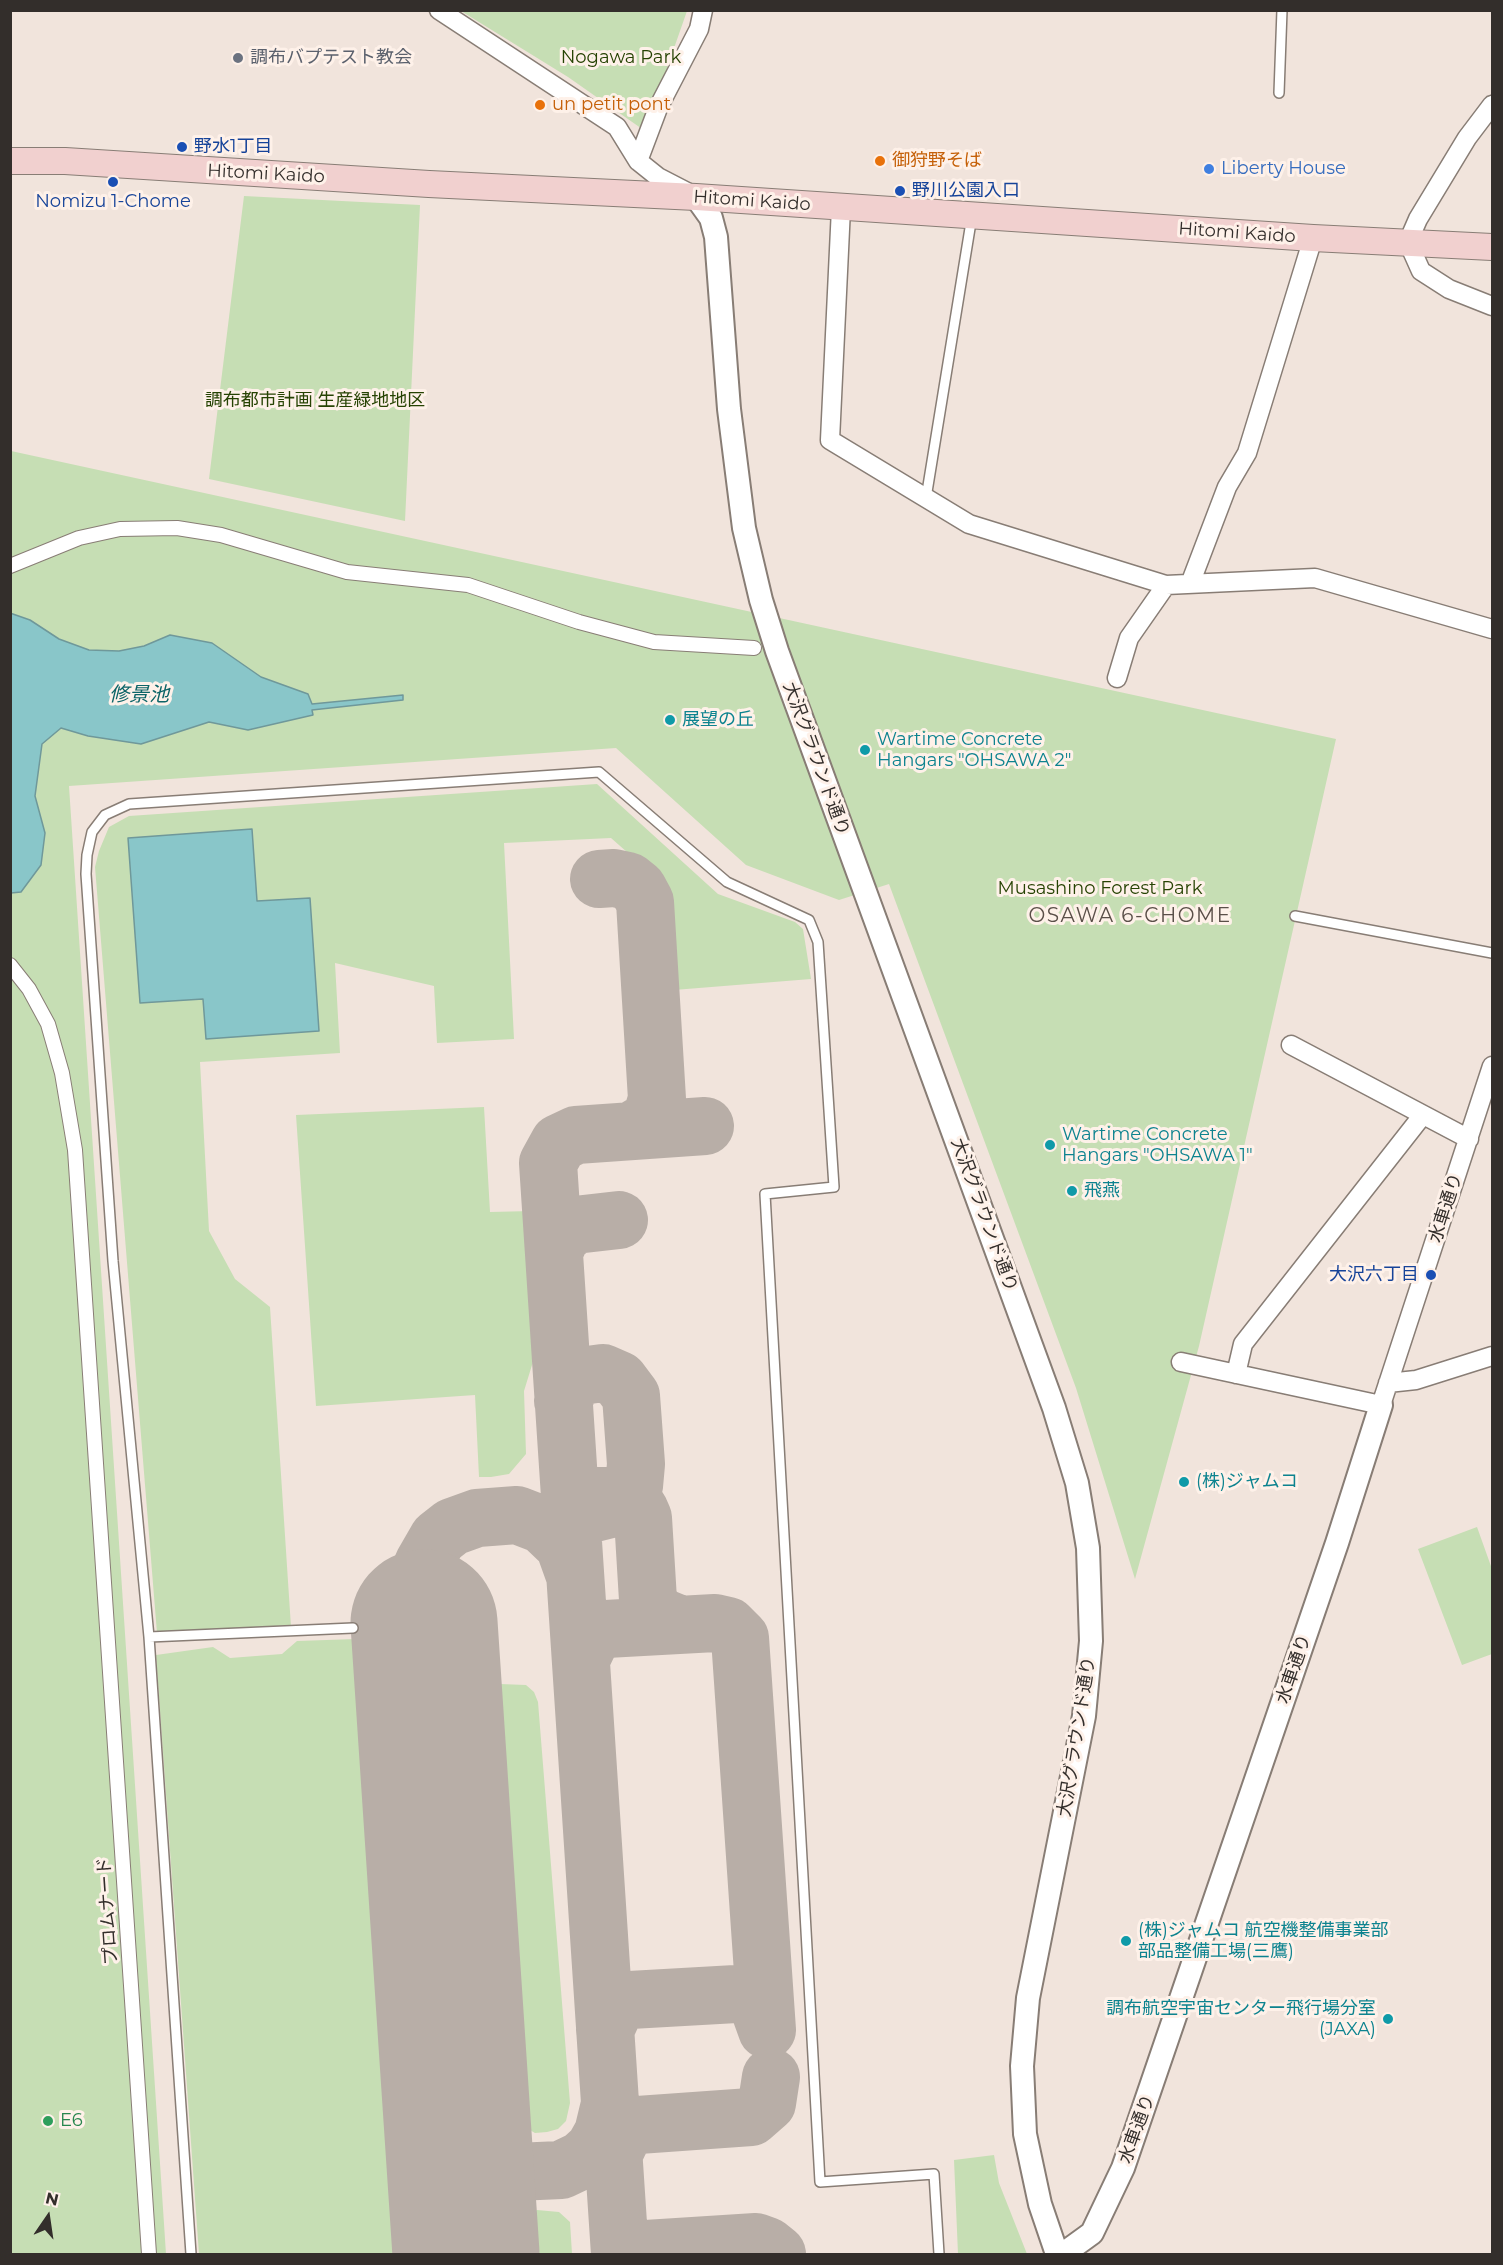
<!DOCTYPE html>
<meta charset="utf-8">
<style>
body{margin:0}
#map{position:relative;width:1503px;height:2265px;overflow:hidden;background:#f1e4dc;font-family:Montserrat,sans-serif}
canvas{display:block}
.frame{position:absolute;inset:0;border:12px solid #332e2b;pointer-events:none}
.north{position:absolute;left:18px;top:2187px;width:60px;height:60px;-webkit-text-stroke:4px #fef1e9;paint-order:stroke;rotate:13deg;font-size:16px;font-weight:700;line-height:24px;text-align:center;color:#332e2b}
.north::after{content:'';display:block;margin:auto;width:21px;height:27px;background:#332e2b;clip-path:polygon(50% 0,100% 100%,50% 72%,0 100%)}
</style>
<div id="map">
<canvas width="1503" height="2265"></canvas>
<div class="frame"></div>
<div class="north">N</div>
</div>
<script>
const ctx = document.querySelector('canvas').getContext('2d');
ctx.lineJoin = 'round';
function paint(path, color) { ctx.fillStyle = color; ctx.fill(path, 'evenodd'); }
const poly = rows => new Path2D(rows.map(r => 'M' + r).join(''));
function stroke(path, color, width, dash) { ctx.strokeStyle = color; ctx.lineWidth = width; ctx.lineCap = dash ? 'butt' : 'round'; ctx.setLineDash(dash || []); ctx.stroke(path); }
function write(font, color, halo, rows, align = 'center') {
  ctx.font = font + ' Montserrat,"Noto Sans JP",sans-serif'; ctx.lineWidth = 6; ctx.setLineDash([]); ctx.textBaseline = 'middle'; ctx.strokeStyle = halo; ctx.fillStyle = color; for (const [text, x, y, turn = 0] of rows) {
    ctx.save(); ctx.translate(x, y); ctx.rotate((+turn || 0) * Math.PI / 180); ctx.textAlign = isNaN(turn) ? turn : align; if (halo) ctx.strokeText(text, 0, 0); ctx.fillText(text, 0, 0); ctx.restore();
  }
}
paint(poly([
 [461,11,687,11,645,131,568,77],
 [244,196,420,205,405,521,209,479],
 [11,451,1336,739,1199,1346,1135,1579,1076,1388,889,884,839,900,746,865,616,748,69,786,166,2254,11,2254],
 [597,784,718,894,795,922,803,929,811,979,674,990,669,889,611,838,504,843,514,1039,437,1043,434,986,335,963,340,1053,200,1062,209,1231,235,1279,270,1307,291,1627,157,1633,95,867,99,851,109,827,129,816],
 [484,1107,490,1212,532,1211,536,1352,524,1391,526,1454,509,1474,491,1477,479,1477,475,1395,316,1406,296,1115],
 [1477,1527,1492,1569,1492,1654,1462,1665,1418,1549],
 [356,1639,402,2254,199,2254,156,1655,213,1647,230,1658,282,1654,297,1641],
 [500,1684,526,1685,534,1692,538,1702,570,2103,566,2121,558,2129,547,2132,535,2133,523,2126,517,2109,488,1697,492,1689],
 [994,2155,999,2183,1027,2254,958,2254,954,2160],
 [537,2210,559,2212,570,2222,572,2254,526,2254,524,2230,528,2216]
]), '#c6deb4');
const water = poly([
 [10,613,30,620,59,639,89,650,119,651,144,646,170,635,212,643,261,677,308,694,312,704,403,695,403,700,312,710,313,715,248,730,209,722,141,744,88,736,61,728,42,744,35,796,45,833,41,865,21,892,11,893,10,613],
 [252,829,257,901,310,898,319,1031,206,1039,203,999,140,1003,128,838,252,829]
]);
paint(water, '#89c6c9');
stroke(water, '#6f989a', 1.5);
stroke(poly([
 [599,879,614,878,628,881,638,889,645,902,657,1099,651,1119,631,1131],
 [554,1252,561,1236,575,1225,619,1220],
 [563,1401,571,1384,581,1376,603,1373,619,1380,631,1396,636,1464,634,1486,627,1499,614,1508,586,1515,575,1528,572,1537],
 [595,1496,623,1496,639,1509,643,1518,648,1600,657,1615,679,1624],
 [421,1584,423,1564,438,1538,452,1527,477,1518,517,1515,543,1525,564,1545,574,1573],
 [581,1659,591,1638,606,1629,715,1623,728,1626,740,1638,767,2030],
 [605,2030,615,2008,630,2000,736,1994,746,1996,758,2005,767,2030],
 [456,2103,465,2134,475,2150,489,2163,516,2172],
 [613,2155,623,2134,638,2125,751,2117,767,2103,771,2077],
 [467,2254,471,2217,485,2193,516,2172,561,2170,582,2160,594,2149,603,2133,609,2108],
 [620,2254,548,1163,559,1143,576,1135,705,1126],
 [635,2254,646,2249,756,2242,767,2246,777,2254]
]), '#b8aea7', 58);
stroke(poly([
 [424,1623,466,2254]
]), '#b8aea7', 147);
const service = poly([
 [1279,93,1282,10],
 [926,498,972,216],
 [1295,916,1492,953],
 [149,1637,353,1628],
 [191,2254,149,1637,113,1261,86,874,87,855,92,832,105,815,129,804,599,772,727,882,809,920,818,942,834,1187,765,1194,820,2182,934,2174,939,2254]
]);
const pedestrian = poly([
 [10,566,79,538,120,529,177,528,221,535,347,572,468,585,579,622,654,642,754,648],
 [10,965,29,989,48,1024,62,1073,75,1150,149,2254]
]);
const minor = poly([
 [439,10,617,127,638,161,658,177,689,193],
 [1492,105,1467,138,1418,219,1408,242,1421,271,1449,289,1492,306],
 [638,161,658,108,699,29,703,10],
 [841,208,830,440,969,524,1166,585,1315,578,1492,629],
 [1190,584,1227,487,1247,453,1313,238],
 [1117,678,1129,638,1166,585],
 [1291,1045,1469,1139],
 [1181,1362,1381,1405,1492,1066],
 [1236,1374,1243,1344,1422,1116],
 [1388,1383,1416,1380,1492,1356]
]);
const tertiary = poly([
 [696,197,711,218,716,237,729,409,744,528,761,600,777,651,1054,1408,1077,1483,1088,1548,1091,1641,1084,1716,1028,1998,1022,2066,1025,2134,1040,2204,1057,2254],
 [1063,2254,1092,2233,1123,2168,1337,1543,1381,1405]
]);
const secondary = poly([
 [10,161,65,161,429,184,696,197,1313,238,1492,247]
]);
stroke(service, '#887d75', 12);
stroke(pedestrian, '#887d75', 16);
stroke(minor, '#887d75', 21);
stroke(tertiary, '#887d75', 26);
stroke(secondary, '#887d75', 28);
stroke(service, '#fff', 9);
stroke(pedestrian, '#fff', 14);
stroke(minor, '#fff', 18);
stroke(tertiary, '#fff', 22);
stroke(secondary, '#f1d0cf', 26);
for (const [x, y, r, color] of [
 [238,58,6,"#6b7280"],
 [540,105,6,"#e8710a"],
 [182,147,6,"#1a4fb4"],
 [880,161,6,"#e8710a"],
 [1209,169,6,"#3f7fe0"],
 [113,182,6,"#1a4fb4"],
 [900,191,6,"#1a4fb4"],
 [670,720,6,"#0f9aa8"],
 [865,750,6,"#0f9aa8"],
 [1050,1145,6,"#0f9aa8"],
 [1072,1191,6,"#0f9aa8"],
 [1431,1275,6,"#1a4fb4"],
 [1184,1482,6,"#0f9aa8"],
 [1126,1941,6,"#0f9aa8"],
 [1388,2019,6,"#0f9aa8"],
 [48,2121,6,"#2e9e5b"]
]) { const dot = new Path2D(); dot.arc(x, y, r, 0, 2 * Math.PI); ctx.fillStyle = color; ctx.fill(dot); stroke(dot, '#fef1e9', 2); }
write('18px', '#5b616d', '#fef1e9', [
 ["調布バプテスト教会",250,58]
], 'left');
write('18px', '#264303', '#fef1e9', [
 ["Nogawa Park",621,58],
 ["調布都市計画 生産緑地地区",315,401],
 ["Musashino Forest Park",1100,889]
]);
write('18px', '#c56008', '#fef1e9', [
 ["un petit pont",552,105],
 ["御狩野そば",892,161]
], 'left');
write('18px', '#164399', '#fef1e9', [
 ["野水1丁目",194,147],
 ["野川公園入口",912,191],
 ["Nomizu 1-Chome",113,202,"center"],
 ["大沢六丁目",1419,1275,"right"]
], 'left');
write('18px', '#366cbe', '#fef1e9', [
 ["Liberty House",1221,169]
], 'left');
write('18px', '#332e2b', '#fef1e9', [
 ["Hitomi Kaido",266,174,3],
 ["Hitomi Kaido",752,201,4],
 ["Hitomi Kaido",1237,233,4],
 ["大沢グラウンド通り",816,759,70],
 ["水車通り",1446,1208,-72],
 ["大沢グラウンド通り",984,1215,70],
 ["水車通り",1294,1669,-71],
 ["大沢グラウンド通り",1077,1737,-81],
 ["プロムナード",108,1911,-94],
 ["水車通り",1137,2129,-70]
]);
write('18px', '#0d838f', '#fef1e9', [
 ["展望の丘",682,720],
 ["Wartime Concrete",877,740],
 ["Hangars \"OHSAWA 2\"",877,761],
 ["Wartime Concrete",1062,1135],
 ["Hangars \"OHSAWA 1\"",1062,1156],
 ["飛燕",1084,1191],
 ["(株)ジャムコ",1196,1482],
 ["(株)ジャムコ 航空機整備事業部",1138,1931],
 ["部品整備工場(三鷹)",1138,1952],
 ["調布航空宇宙センター飛行場分室",1376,2009,"right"],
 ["(JAXA)",1376,2030,"right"]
], 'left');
write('18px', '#27864d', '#fef1e9', [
 ["E6",60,2121]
], 'left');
write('italic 20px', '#0c6467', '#fef1e9', [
 ["修景池",139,695]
]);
ctx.letterSpacing = '1.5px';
write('20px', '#5a4f48', '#fef1e9', [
 ["OSAWA 6-CHOME",1130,916]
]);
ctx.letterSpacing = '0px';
</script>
